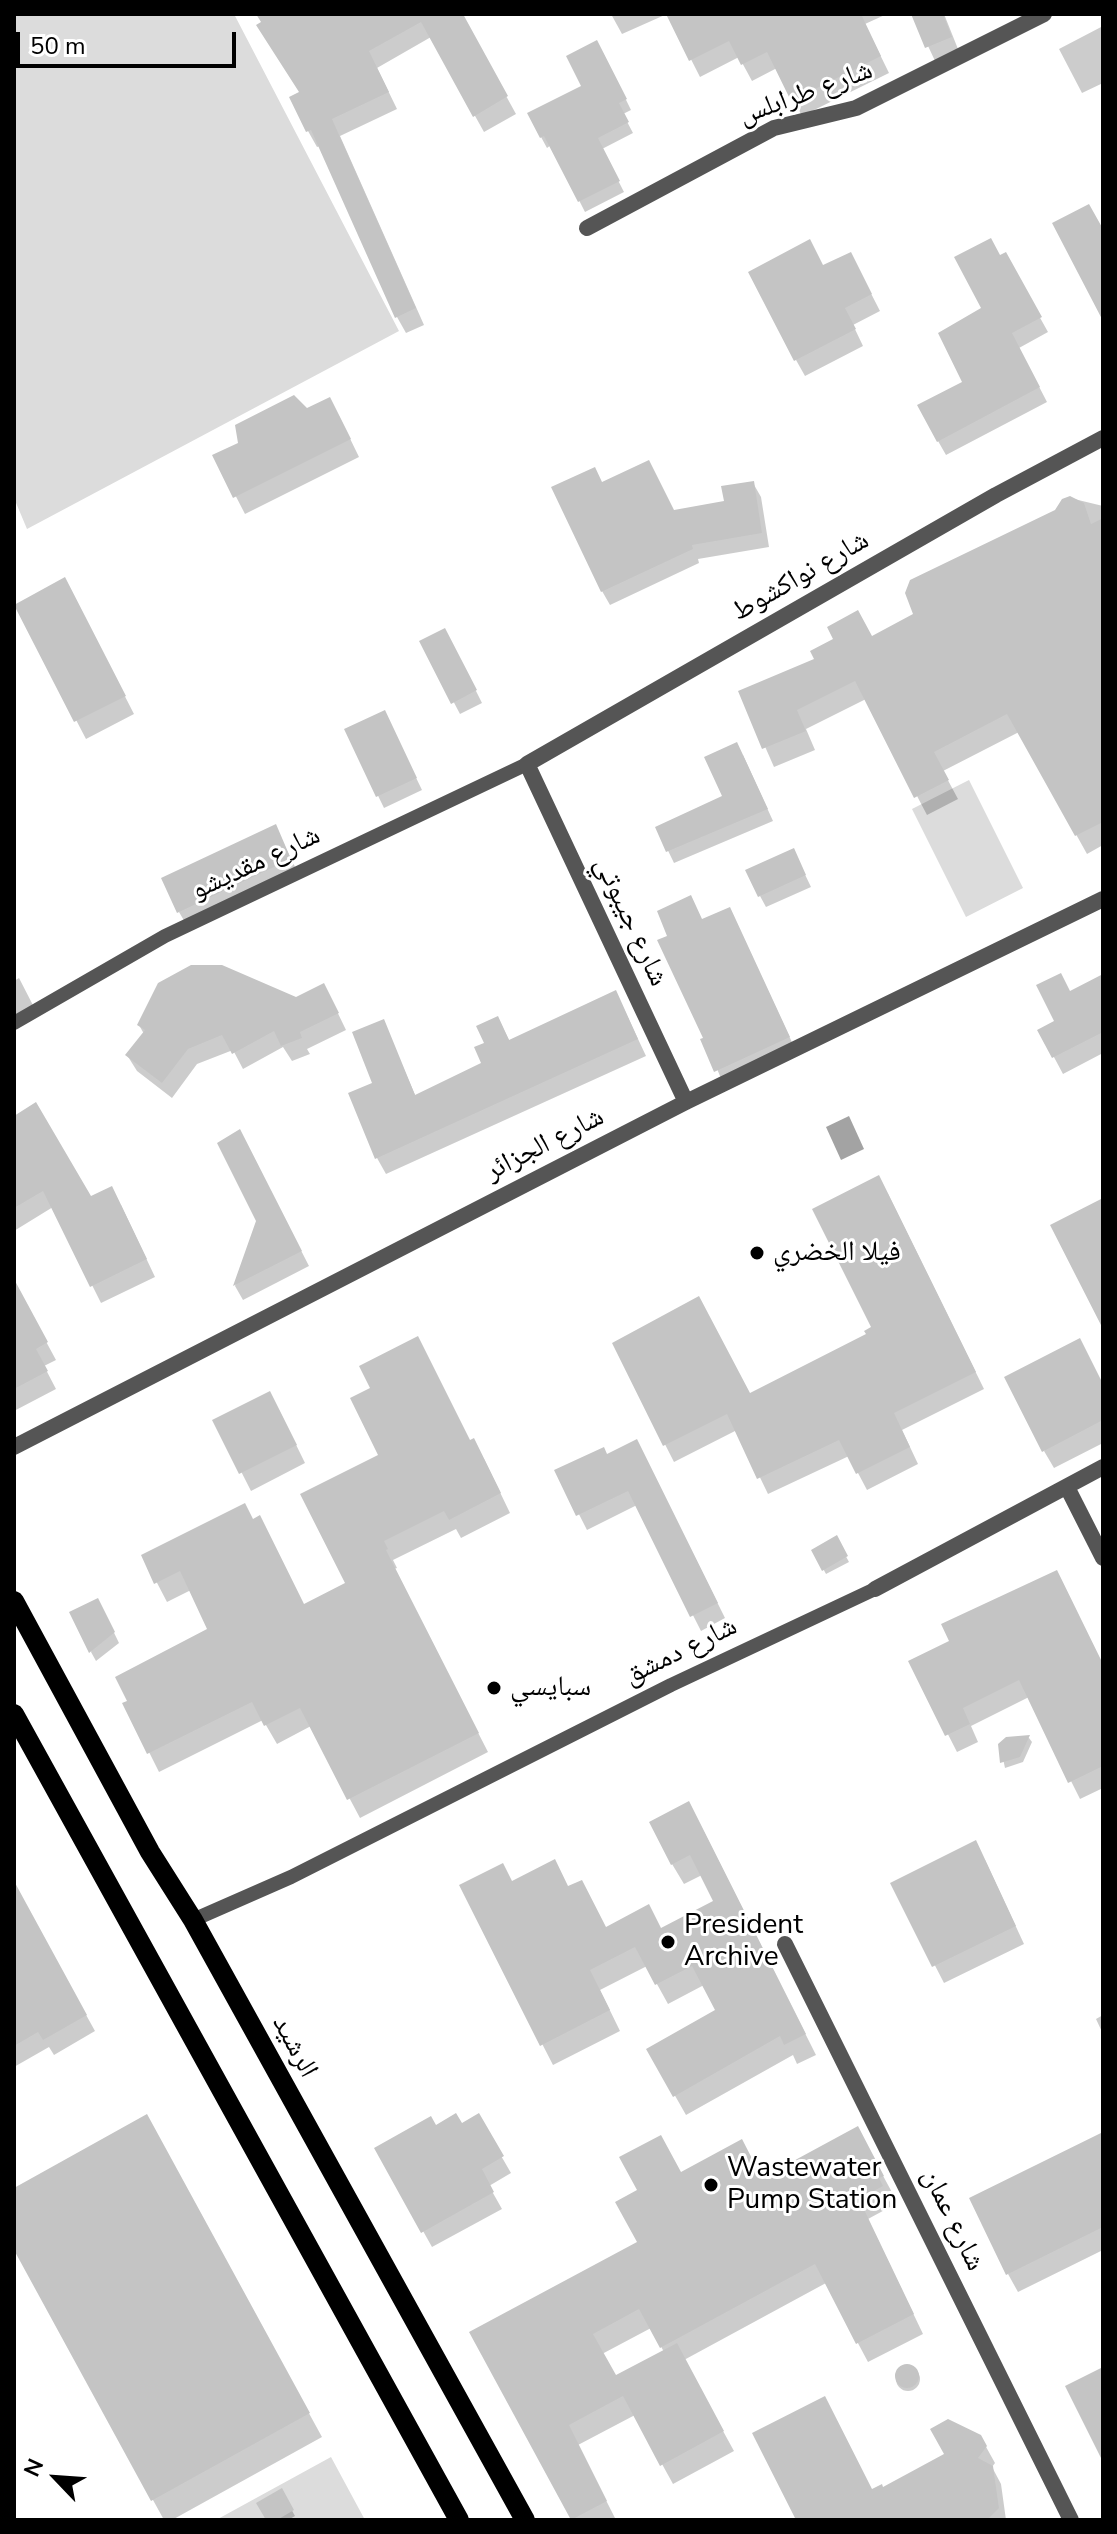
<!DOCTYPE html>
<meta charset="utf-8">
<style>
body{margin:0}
#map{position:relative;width:1117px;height:2534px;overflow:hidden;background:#fff;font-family:"Nunito Sans",sans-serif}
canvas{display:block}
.frame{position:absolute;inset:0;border:16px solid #000;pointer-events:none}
.north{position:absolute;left:16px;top:2438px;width:80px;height:80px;-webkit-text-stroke:6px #fff;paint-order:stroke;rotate:295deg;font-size:22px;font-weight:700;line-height:32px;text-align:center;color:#000}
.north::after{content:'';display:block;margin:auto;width:28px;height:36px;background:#000;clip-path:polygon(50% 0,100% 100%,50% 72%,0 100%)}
.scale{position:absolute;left:16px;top:32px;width:220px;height:36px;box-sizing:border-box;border:4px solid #000;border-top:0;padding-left:10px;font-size:24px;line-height:28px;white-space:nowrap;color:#000;-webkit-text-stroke:6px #fff;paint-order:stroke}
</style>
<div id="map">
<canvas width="1117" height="2534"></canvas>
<div class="frame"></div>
<div class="north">N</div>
<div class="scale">50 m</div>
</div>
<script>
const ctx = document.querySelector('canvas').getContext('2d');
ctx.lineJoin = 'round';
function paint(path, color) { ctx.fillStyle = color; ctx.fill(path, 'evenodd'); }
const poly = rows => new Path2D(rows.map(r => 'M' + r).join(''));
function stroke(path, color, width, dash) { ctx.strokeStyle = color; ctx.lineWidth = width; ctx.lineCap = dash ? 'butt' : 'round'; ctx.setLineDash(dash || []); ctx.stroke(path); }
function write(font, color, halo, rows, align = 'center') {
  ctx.font = font + ' "Nunito Sans","Noto Naskh Arabic",sans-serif'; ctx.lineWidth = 6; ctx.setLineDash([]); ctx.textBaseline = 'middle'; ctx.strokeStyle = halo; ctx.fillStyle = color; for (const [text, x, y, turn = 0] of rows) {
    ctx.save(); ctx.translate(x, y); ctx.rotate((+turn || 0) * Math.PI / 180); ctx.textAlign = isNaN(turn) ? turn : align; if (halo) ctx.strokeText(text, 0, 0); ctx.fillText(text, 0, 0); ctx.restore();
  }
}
paint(poly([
 [14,14,234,14,399,331,27,529,14,498],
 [969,780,1023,888,966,917,912,809],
 [331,2457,365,2520,216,2520]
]), '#dcdcdc');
paint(poly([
 [849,1116,864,1149,841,1160,826,1127]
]), '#a3a3a3');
paint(poly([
 [258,14,461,14,516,114,484,132,431,37,377,68,397,109,340,136,424,325,406,333,397,317,320,146,317,147,308,131,301,93],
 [611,14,667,14,622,34],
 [668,14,887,14,865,24,889,73,802,116,777,68,752,81,739,57,700,77],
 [913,14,944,14,960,54,936,63],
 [1103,26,1103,83,1082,93,1059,49],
 [603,53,631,110,623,114,633,133,602,149,624,192,585,212,551,145,547,148,541,137,583,87],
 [1005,255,1048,332,1019,348,1047,402,946,455,938,441,964,383,983,308,1000,257],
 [823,268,859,270,880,311,853,325,863,346,805,376,796,360],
 [339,416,359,457,245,514,215,456],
 [753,483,761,497,769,547,698,559,699,563,610,605,602,591,603,484,674,512,726,503],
 [1070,498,1103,506,1103,845,1087,854,1019,732,943,771,958,799,927,815,866,699,806,729,815,750,774,767,741,692,872,638,916,615,1057,512],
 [74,597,134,714,86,739,16,605],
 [451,641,482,703,460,714,422,642],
 [390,724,422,790,384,808,346,730],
 [743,755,773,821,674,863,657,828,724,797],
 [275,826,300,877,189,929,179,912],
 [799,862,811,887,766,907,760,896],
 [703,921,737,924,797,1053,724,1086,705,1039],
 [1103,976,1103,1053,1063,1074,1040,1031,1057,1022,1070,993],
 [19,978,37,1013,14,1026,14,981],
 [296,999,332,1001,346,1030,307,1049,310,1054,292,1061,283,1047,243,1069,233,1050,197,1064,172,1098,137,1071,127,1055,144,1034,139,1025],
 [624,1009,646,1056,386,1174,377,1158,375,1084,383,1021,416,1097,484,1064,486,1044,498,1018,510,1042],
 [14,1136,90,1199,121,1205,155,1277,101,1303,53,1207,14,1231],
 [248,1147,309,1266,243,1300,235,1286,258,1221],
 [888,1194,984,1389,902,1430,918,1464,867,1490,849,1456,768,1494,737,1430,674,1462,614,1344,750,1395,868,1335,874,1328],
 [14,1291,29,1310,56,1360,44,1366,56,1389,14,1411],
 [1103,1386,1103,1443,1054,1468,1044,1451],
 [279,1410,305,1463,251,1491,215,1420],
 [470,1443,484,1459,510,1513,461,1538,456,1529,393,1560,397,1568,394,1569,488,1752,360,1818,311,1726,277,1744,263,1720,159,1772,125,1704,210,1630,191,1590,167,1602,143,1556,304,1606,347,1584,303,1495],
 [607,1457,645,1457,725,1618,701,1631,637,1505,587,1530,557,1471],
 [836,1538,849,1562,826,1574,813,1550],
 [103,1610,119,1643,96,1661,91,1652],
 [911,1662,1103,1665,1103,1788,1080,1799,1029,1697,971,1726,978,1742,957,1752],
 [1029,1738,1032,1742,1023,1762,1005,1768,1000,1745,1007,1739],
 [700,1824,816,2055,797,2064,793,2055,686,2115,649,2050,718,2011,704,1985,668,2004,647,1966,600,1990,620,2031,553,2065,461,1886,513,1883,569,1889,606,1929,661,1930,716,1902,702,1875,684,1884,672,1864],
 [985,1860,1024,1944,944,1983,893,1884],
 [14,1885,95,2031,54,2055,49,2047,14,2067],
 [1103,2015,1103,2034,1096,2019],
 [478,2116,511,2173,489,2186,502,2209,432,2247,377,2149,461,2126],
 [1103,2134,1103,2250,1018,2292,1008,2274],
 [159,2140,322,2437,172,2520,164,2520,153,2500,14,2246,14,2190],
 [868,2148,894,2196,888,2198,892,2206,868,2219,923,2334,868,2362,826,2283,684,2360,734,2451,673,2484,635,2415,578,2445,616,2520,573,2520,471,2333,640,2243,681,2175,762,2180],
 [651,2328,664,2352,616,2378,602,2354],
 '896 2379a12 12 0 1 1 24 0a12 12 0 1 1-24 0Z',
 [980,2436,995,2463,992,2467,1001,2484,1006,2520,797,2520,883,2490],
 [281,2491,295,2516,288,2520,268,2520]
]), '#0003');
paint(poly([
 [256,14,463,14,508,96,473,117,421,22,369,51,389,92,332,119,416,308,395,318,311,130,306,132,289,97,299,92,256,25,261,22],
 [666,14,861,14,881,56,791,101,767,52,741,65,729,41,689,61],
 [911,14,943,14,952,37,925,48],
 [597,40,627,99,619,103,629,122,598,138,620,181,578,202,544,136,540,138,527,113,581,86,566,56],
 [1089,204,1103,229,1103,321,1052,223],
 [991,238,1000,255,1006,252,1042,317,1012,333,1040,387,937,442,917,405,962,382,938,333,981,308,954,257],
 [810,239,823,265,851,252,872,294,845,308,856,329,794,361,748,272],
 [294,395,307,408,330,397,351,439,233,498,212,455,238,443,235,425],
 [649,460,674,510,724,501,721,486,754,481,762,533,692,545,693,549,601,592,551,487,595,467,602,482],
 [1070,496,1084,503,1091,524,1103,518,1103,822,1075,836,1007,714,934,752,949,780,914,798,855,681,797,710,806,731,762,749,738,691,814,659,810,651,833,639,827,627,858,610,872,636,913,614,905,593,910,580,1055,510,1062,499],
 [65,577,126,696,74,722,14,605],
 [445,628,477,690,451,704,419,641],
 [385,710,417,778,376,797,344,729],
 [737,742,768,809,666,852,655,827,722,796,704,757],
 [276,824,291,859,177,913,161,878],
 [794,848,806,875,758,897,745,870],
 [691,895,702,919,730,907,790,1037,714,1072,700,1039,703,1038,657,940,667,936,657,911],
 [191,965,222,965,296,997,324,983,339,1013,300,1032,302,1038,281,1046,274,1031,232,1054,222,1035,188,1049,162,1083,125,1055,145,1030,137,1025,158,983],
 [1061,973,1070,991,1103,974,1103,1032,1052,1058,1037,1030,1054,1021,1036,985],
 [616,990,638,1039,375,1159,348,1093,372,1083,352,1032,384,1019,415,1095,481,1063,474,1047,484,1043,476,1026,498,1016,509,1040],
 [36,1102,91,1196,112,1186,147,1259,90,1287,43,1191,14,1208,14,1116],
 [240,1129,302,1251,233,1286,256,1221,217,1143],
 [879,1175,976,1372,894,1413,910,1447,856,1474,839,1440,757,1479,727,1414,663,1446,612,1343,699,1296,750,1393,866,1334,864,1331,871,1327,812,1209],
 [1103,1198,1103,1329,1050,1225],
 [14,1279,48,1342,36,1349,48,1371,14,1389],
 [418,1336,470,1440,474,1438,501,1493,449,1520,444,1511,384,1541,388,1549,386,1550,479,1733,347,1800,300,1708,264,1726,252,1702,147,1754,122,1703,127,1701,115,1677,207,1629,180,1571,154,1584,141,1555,245,1503,253,1519,260,1515,304,1604,345,1583,300,1494,378,1455,350,1398,370,1388,359,1366],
 [1080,1338,1103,1384,1103,1420,1042,1452,1004,1377],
 [270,1391,297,1445,239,1474,212,1420],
 [637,1439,718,1603,690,1617,628,1491,576,1516,554,1470,604,1447,607,1454],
 [837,1535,848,1556,822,1571,811,1550],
 [1057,1570,1103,1664,1103,1766,1068,1783,1019,1680,963,1708,970,1724,945,1736,908,1661,949,1641,941,1624],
 [98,1598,115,1632,89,1653,69,1612],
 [1030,1735,1020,1757,1000,1763,998,1744,1006,1737],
 [689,1801,806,2034,784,2045,780,2036,673,2097,646,2049,715,2010,692,1966,655,1985,635,1947,590,1970,610,2010,540,2046,459,1885,503,1863,512,1881,555,1859,568,1886,582,1880,606,1927,649,1904,661,1928,713,1901,690,1855,671,1865,649,1822],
 [976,1840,1016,1926,932,1967,890,1883],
 [14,1881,87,2015,43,2040,38,2032,14,2046],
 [456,2113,462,2123,479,2113,504,2156,482,2169,494,2192,421,2233,374,2148,431,2116,436,2125],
 [147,2114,310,2413,151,2501,14,2250,14,2188],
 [858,2126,884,2176,879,2178,883,2186,859,2199,914,2314,856,2344,815,2264,660,2348,639,2309,593,2334,616,2375,677,2343,724,2431,660,2466,623,2396,569,2425,607,2501,571,2520,469,2332,637,2242,615,2202,637,2190,619,2157,661,2135,681,2172,742,2139,762,2178],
 [1103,2132,1103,2227,1006,2275,969,2198],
 '895 2376a12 12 0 1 1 24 0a12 12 0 1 1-24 0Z',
 [1103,2367,1103,2462,1065,2386],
 [825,2396,872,2489,882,2484,883,2487,944,2454,930,2429,948,2419,981,2435,987,2446,978,2458,993,2466,999,2508,987,2520,796,2520,752,2433],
 [282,2488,294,2510,277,2520,266,2520,256,2503]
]), '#c4c4c4');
stroke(poly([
 [14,1023,165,936,527,764],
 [193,1920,291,1877,671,1685,875,1589]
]), '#555', 14);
stroke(poly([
 [587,228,774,128,856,108,1044,14],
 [686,1102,527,764,996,495,1103,438],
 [14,1447,686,1102,1103,899],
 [1067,1487,1103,1558],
 [875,1589,1103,1467],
 [785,1944,1071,2520]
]), '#555', 16);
stroke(poly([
 [14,1601,150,1852,193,1920,525,2520],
 [14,1714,459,2520]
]), '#000', 20);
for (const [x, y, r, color] of [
 [757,1253,8,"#000"],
 [494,1688,8,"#000"],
 [668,1942,8,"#000"],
 [711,2185,8,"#000"]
]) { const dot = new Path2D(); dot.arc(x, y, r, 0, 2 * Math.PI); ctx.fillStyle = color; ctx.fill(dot); stroke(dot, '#fff', 3); }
write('28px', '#000', '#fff', [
 ["شارع طرابلس",806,94,-20],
 ["شارع نواكشوط",801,577,-30],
 ["شارع مقديشو",256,864,-25],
 ["شارع جيبوتي",630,922,65],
 ["شارع الجزائر",545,1145,-27],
 ["شارع دمشق",681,1652,-26],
 ["الرشيد",294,2047,62],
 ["شارع عمان",952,2220,64]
]);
write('28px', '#000', '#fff', [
 ["فيلا الخضري",773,1253],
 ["سبايسي",510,1688],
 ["President",684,1926],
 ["Archive",684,1958],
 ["Wastewater",727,2169],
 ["Pump Station",727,2201]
], 'left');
</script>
